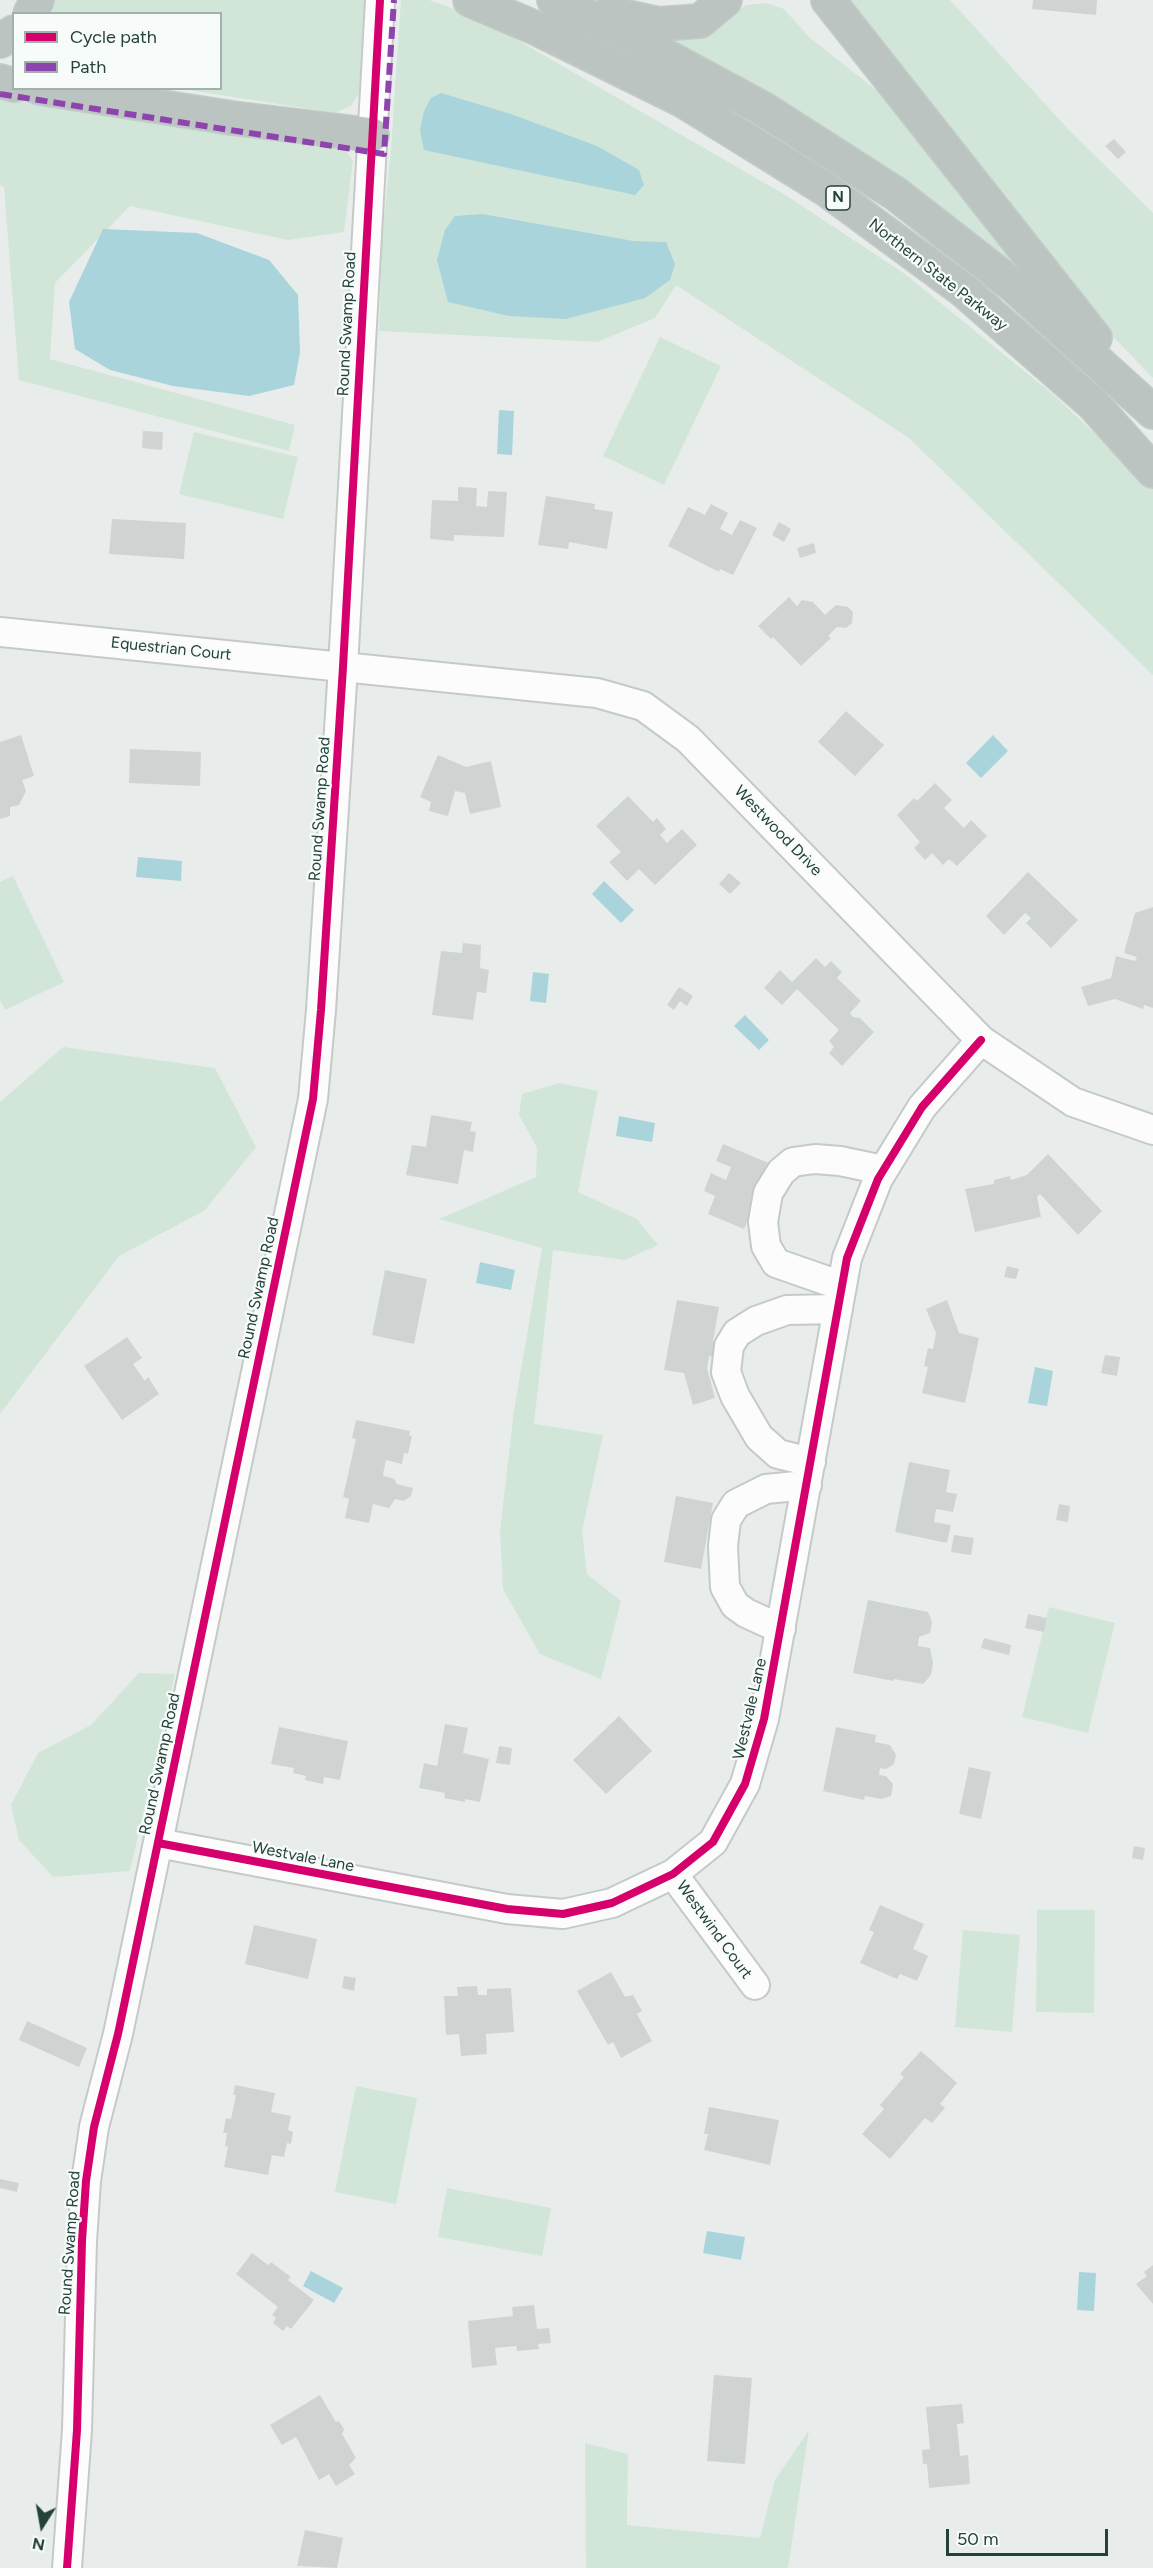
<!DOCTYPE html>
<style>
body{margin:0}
#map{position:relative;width:1153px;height:2568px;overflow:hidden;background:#e8edeb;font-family:Figtree,sans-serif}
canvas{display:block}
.legend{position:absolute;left:12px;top:12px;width:210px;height:78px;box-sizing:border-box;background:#f7fbf9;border:2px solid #a3b1ad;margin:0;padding:8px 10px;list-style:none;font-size:18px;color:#24423a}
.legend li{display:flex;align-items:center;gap:12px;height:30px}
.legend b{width:30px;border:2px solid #a3b1ad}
.north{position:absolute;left:12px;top:2496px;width:60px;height:60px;-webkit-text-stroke:4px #f7fbf9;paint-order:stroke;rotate:191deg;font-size:16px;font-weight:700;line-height:24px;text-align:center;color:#24423a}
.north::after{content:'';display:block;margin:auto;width:21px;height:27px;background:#24423a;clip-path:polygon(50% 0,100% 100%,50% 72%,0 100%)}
.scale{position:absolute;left:946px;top:2529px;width:162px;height:27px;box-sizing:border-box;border:3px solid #24423a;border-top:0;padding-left:8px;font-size:18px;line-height:21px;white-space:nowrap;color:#24423a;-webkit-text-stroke:4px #f7fbf9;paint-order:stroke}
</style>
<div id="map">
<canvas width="1153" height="2568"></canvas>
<ul class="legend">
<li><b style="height:8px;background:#d6006c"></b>Cycle path</li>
<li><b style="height:8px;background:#8e44ad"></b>Path</li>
</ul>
<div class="north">N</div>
<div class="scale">50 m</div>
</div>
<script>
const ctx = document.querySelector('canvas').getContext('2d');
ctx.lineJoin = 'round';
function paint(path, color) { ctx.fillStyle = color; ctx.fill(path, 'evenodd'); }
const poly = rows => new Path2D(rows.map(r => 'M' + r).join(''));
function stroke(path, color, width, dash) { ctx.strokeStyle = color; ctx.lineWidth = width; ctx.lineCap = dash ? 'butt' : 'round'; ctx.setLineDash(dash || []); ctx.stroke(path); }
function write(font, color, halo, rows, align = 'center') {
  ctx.font = font + ' Figtree,sans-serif'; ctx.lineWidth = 4.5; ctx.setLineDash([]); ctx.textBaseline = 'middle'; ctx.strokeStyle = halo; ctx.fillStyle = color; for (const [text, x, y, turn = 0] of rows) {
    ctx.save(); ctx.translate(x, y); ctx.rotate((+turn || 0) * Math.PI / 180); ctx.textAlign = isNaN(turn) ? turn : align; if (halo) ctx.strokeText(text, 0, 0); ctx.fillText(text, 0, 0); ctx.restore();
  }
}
paint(poly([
 [47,0,365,0,359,93,351,106,335,113,182,89,220,88,220,14,48,14],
 [401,0,429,0,478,17,787,196,905,274,1055,396,1153,488,1153,675,909,438,676,285,655,318,597,342,379,331,382,241,391,149],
 [484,214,634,241,665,242,509,316],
 [840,0,950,0,1068,129,1153,213,1153,378,1103,326],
 [767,3,784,9,809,37,913,119,1021,265,1014,265,661,37,729,17,746,5],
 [0,89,154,124,330,145,347,152,353,161,344,232,288,240,130,206,55,283,50,359,295,425,289,451,19,380,4,187,0,185],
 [660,337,721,366,664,485,603,456],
 [194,432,298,457,283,519,179,494],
 [13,876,64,982,5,1010,0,1000,0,882],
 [63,1047,215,1068,256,1147,204,1211,119,1256,0,1414,0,1102],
 [559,1083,598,1091,578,1192,637,1219,658,1245,625,1260,553,1250,534,1424,603,1435,582,1531,587,1574,621,1601,601,1679,540,1654,503,1589,500,1531,514,1410,542,1248,439,1219,536,1177,537,1148,519,1115,522,1094],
 [1049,1607,1115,1623,1088,1733,1022,1717],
 [139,1673,175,1674,130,1871,53,1877,19,1840,11,1805,38,1753,91,1725],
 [1037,1910,1095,1910,1094,2013,1036,2012],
 [963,1930,1020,1935,1012,2032,955,2027],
 [356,2086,417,2098,396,2204,335,2192],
 [447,2188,551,2208,542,2256,438,2237],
 [809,2430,788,2568,586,2568,585,2443,628,2454,627,2525,760,2538,775,2480]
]), '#d1e6d8');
paint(poly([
 [441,93,511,114,597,146,639,170,644,185,635,195,424,150,420,130,424,111,431,98],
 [483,214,634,241,666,242,675,264,670,280,645,298,566,319,509,316,448,302,437,260,445,230,455,216],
 [103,229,197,233,269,260,298,295,300,352,294,385,249,396,173,386,110,370,75,349,69,302],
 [499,410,514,411,512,455,497,454],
 [993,735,1008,751,981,778,966,763],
 [138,857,182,861,181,881,136,877],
 [604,881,634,910,621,923,592,894],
 [533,972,549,974,546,1003,530,1001],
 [745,1015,769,1040,759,1050,734,1026],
 [619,1116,655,1123,652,1142,616,1136],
 [480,1262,515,1270,511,1290,476,1283],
 [1035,1367,1053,1371,1047,1406,1028,1403],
 [707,2231,745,2237,741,2260,703,2253],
 [311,2271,343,2288,334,2303,303,2286],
 [1079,2272,1096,2273,1094,2311,1077,2310]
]), '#a9d4db');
paint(poly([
 [1033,0,1097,0,1096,15,1032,9],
 [1114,139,1126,152,1118,159,1105,146],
 [143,431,163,432,162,450,142,448],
 [458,487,477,488,476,506,487,507,488,491,507,492,504,537,454,535,454,541,430,539,432,500,458,501],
 [546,496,595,504,594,509,613,512,607,549,569,542,568,549,538,545],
 [711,504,728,513,720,529,732,535,740,520,757,528,733,575,720,569,719,572,668,546,688,507,705,515],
 [112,519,186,523,184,559,109,554],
 [779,522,791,529,784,542,772,535],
 [814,543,816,553,800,558,797,548],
 [789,597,797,606,802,600,813,602,825,615,836,605,848,607,853,612,852,623,846,628,837,627,828,636,831,638,801,666,773,637,771,639,758,626],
 [846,711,884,745,855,776,818,742],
 [21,735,34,776,22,780,26,791,19,805,10,807,10,816,0,819,0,742],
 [130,749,201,752,200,786,129,783],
 [438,755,466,767,491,761,501,807,470,814,465,793,455,791,448,816,429,811,431,802,420,797],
 [935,783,952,800,944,808,964,828,971,820,987,836,957,866,949,859,943,865,932,853,925,860,914,848,920,842,897,815,914,798,917,801],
 [628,796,653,822,657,818,666,829,660,835,667,843,682,829,697,845,655,885,639,869,627,881,609,862,621,852,596,826],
 [1028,872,1078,920,1051,948,1026,923,1031,918,1025,913,1004,935,986,916],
 [729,873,741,883,730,894,719,884],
 [1153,907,1153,1008,1144,1005,1143,1009,1115,999,1088,1006,1081,987,1111,978,1116,956,1135,961,1137,957,1124,953,1135,913],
 [463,943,481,945,480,968,489,970,486,993,477,992,473,1020,432,1015,441,951,462,953],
 [816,958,825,967,831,961,842,972,837,978,861,1001,850,1013,853,1017,860,1018,874,1032,842,1066,829,1053,834,1047,829,1041,839,1030,797,989,782,1005,764,988,780,970,792,982],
 [679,987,693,996,687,1006,680,1001,674,1010,667,1005],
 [431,1115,472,1122,470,1131,476,1132,473,1152,464,1150,458,1184,406,1175,412,1145,426,1147],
 [723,1144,771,1164,744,1229,708,1214,715,1196,704,1191,711,1173,726,1180,731,1167,716,1161],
 [1048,1154,1102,1211,1078,1235,1040,1194,1037,1197,1041,1217,975,1232,965,1189,994,1184,994,1180,1010,1176,1011,1180,1027,1175],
 [1007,1266,1019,1269,1016,1279,1004,1277],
 [385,1270,427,1279,414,1344,372,1335],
 [677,1300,719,1307,713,1341,716,1341,714,1357,709,1356,707,1368,715,1398,693,1405,684,1373,664,1370],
 [947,1300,959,1333,979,1338,965,1403,922,1393,928,1367,924,1366,928,1348,933,1349,936,1333,926,1309],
 [127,1337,142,1358,133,1364,145,1381,148,1377,159,1394,122,1420,84,1366],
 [1105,1355,1120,1357,1117,1376,1101,1373],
 [356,1420,410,1431,409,1436,412,1436,408,1454,404,1453,402,1464,386,1460,383,1474,384,1476,394,1479,397,1484,413,1488,411,1496,404,1501,395,1499,389,1508,373,1504,369,1523,345,1518,349,1499,343,1497,356,1439,352,1438],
 [909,1462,950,1470,946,1492,957,1494,953,1512,936,1509,934,1522,951,1525,947,1543,895,1532],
 [676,1496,713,1503,701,1569,664,1562],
 [1059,1504,1070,1506,1068,1522,1056,1520],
 [954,1535,974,1538,971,1555,951,1552],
 [868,1600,928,1612,932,1622,930,1633,919,1637,918,1646,930,1648,933,1663,931,1675,923,1684,894,1679,893,1681,853,1673],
 [1028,1614,1047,1618,1044,1632,1025,1628],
 [984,1638,1011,1645,1009,1655,981,1648],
 [619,1716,652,1751,606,1794,573,1760],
 [445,1724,468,1728,463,1753,489,1759,480,1802,465,1799,465,1802,444,1798,445,1793,419,1788,424,1763,437,1766],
 [279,1727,348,1741,340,1780,324,1777,323,1784,305,1780,306,1776,293,1773,294,1768,271,1764],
 [836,1727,876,1735,875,1742,890,1745,896,1755,894,1764,886,1769,880,1768,879,1775,886,1776,893,1784,891,1796,881,1799,865,1796,864,1800,823,1791],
 [499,1746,512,1748,510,1765,496,1763],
 [969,1767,991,1772,981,1819,959,1814],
 [1134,1846,1145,1848,1143,1860,1132,1858],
 [880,1905,924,1924,913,1949,928,1956,917,1981,900,1974,897,1979,860,1963,874,1932,869,1930],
 [254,1925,317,1939,308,1979,245,1964],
 [611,1972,625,1997,633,1995,642,2011,637,2014,652,2041,621,2058,613,2042,608,2045,577,1991],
 [344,1976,356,1978,354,1991,342,1988],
 [477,1986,478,1995,487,1995,487,1989,511,1988,514,2032,486,2034,487,2054,461,2056,459,2034,446,2035,444,1996,458,1996,457,1987],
 [27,2021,87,2048,79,2067,19,2040],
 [921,2051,957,2083,940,2104,945,2108,932,2123,925,2118,890,2159,862,2134,884,2109,880,2105,904,2077,900,2074],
 [235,2085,275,2093,271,2112,291,2116,288,2130,293,2132,291,2144,287,2143,284,2157,272,2155,268,2175,224,2167,228,2147,225,2146,227,2133,223,2133,226,2118,231,2119,236,2095,233,2095],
 [709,2107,779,2120,770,2165,704,2150,708,2134,704,2134],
 [0,2179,19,2183,17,2192,0,2188],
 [252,2253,268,2265,271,2262,291,2277,288,2280,314,2300,291,2329,287,2326,283,2331,273,2323,276,2318,272,2315,278,2307,236,2274],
 [1153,2265,1153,2304,1136,2284,1147,2276,1144,2272],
 [534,2305,537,2329,549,2328,551,2343,538,2344,539,2349,517,2351,516,2346,495,2348,497,2365,472,2368,468,2321,513,2316,512,2307],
 [714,2375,752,2378,745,2464,707,2461],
 [320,2395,336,2422,339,2421,344,2429,342,2434,356,2458,349,2465,355,2474,336,2486,329,2474,319,2480,296,2437,282,2445,270,2425],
 [962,2404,964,2423,957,2424,960,2456,968,2455,970,2484,929,2488,927,2464,923,2464,922,2450,930,2449,926,2407],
 [305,2530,343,2538,337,2568,297,2566]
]), '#cfd4d2');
const minor = poly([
 [0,632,597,693,643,706,688,739,981,1040,1073,1102,1153,1130],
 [842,1286,776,1263,766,1246,763,1222,768,1193,781,1172,793,1162,815,1159,840,1161,883,1170],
 [811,1462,778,1454,759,1437,735,1396,726,1372,729,1346,737,1333,756,1321,787,1310,838,1309],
 [781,1629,746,1613,735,1605,725,1587,723,1546,726,1520,736,1504,766,1489,807,1485],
 [158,1843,507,1909,563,1914,612,1903,673,1874,713,1842,745,1784,764,1719,847,1258,878,1179,922,1107,981,1040],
 [673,1874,755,1985],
 [67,2568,77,2430,82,2241,86,2181,94,2127,118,2034,313,1099,321,1010,343,667,380,0]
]);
const highway = poly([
 [470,0,538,29,682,100,827,190,963,290,1093,404,1153,471],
 [554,0,634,39,762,108,896,194,1014,286,1153,412],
 [828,0,1095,338],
 [609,13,659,24,700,21,725,0],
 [30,14,37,0],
 [0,41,14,32],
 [0,81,14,85],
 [40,88,232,118,372,135]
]);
stroke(minor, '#c5cac8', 32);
stroke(highway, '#c3ccc9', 36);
stroke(minor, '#fcfcfc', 28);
stroke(highway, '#bcc4c2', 33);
stroke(poly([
 [0,94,384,154,394,0]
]), '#8e44ad', 6, [12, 6]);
stroke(poly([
 [158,1843,507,1909,563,1914,612,1903,673,1874,713,1842,745,1784,764,1719,847,1258,878,1179,922,1107,981,1040],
 [67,2568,77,2430,82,2241,86,2181,94,2127,118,2034,313,1099,321,1010,343,667,380,0]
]), '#d6006c', 8);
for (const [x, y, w] of [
 [838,198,24]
]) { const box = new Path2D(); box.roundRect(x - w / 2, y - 12, w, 24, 4.5); ctx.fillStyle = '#f7fbf9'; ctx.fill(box); stroke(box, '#24423a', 1.5); }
write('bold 15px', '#24423a', null, [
 ["N",838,198]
]);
write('16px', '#24423a', '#f7fbf9', [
 ["Northern State Parkway",938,275,38],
 ["Round Swamp Road",347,324,-87],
 ["Equestrian Court",171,649,6],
 ["Round Swamp Road",320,809,-86],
 ["Westwood Drive",778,831,46],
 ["Round Swamp Road",259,1288,-78],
 ["Westvale Lane",750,1709,-77],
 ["Round Swamp Road",160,1764,-78],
 ["Westvale Lane",303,1857,11],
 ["Westwind Court",714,1930,54],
 ["Round Swamp Road",70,2243,-86]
]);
</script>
